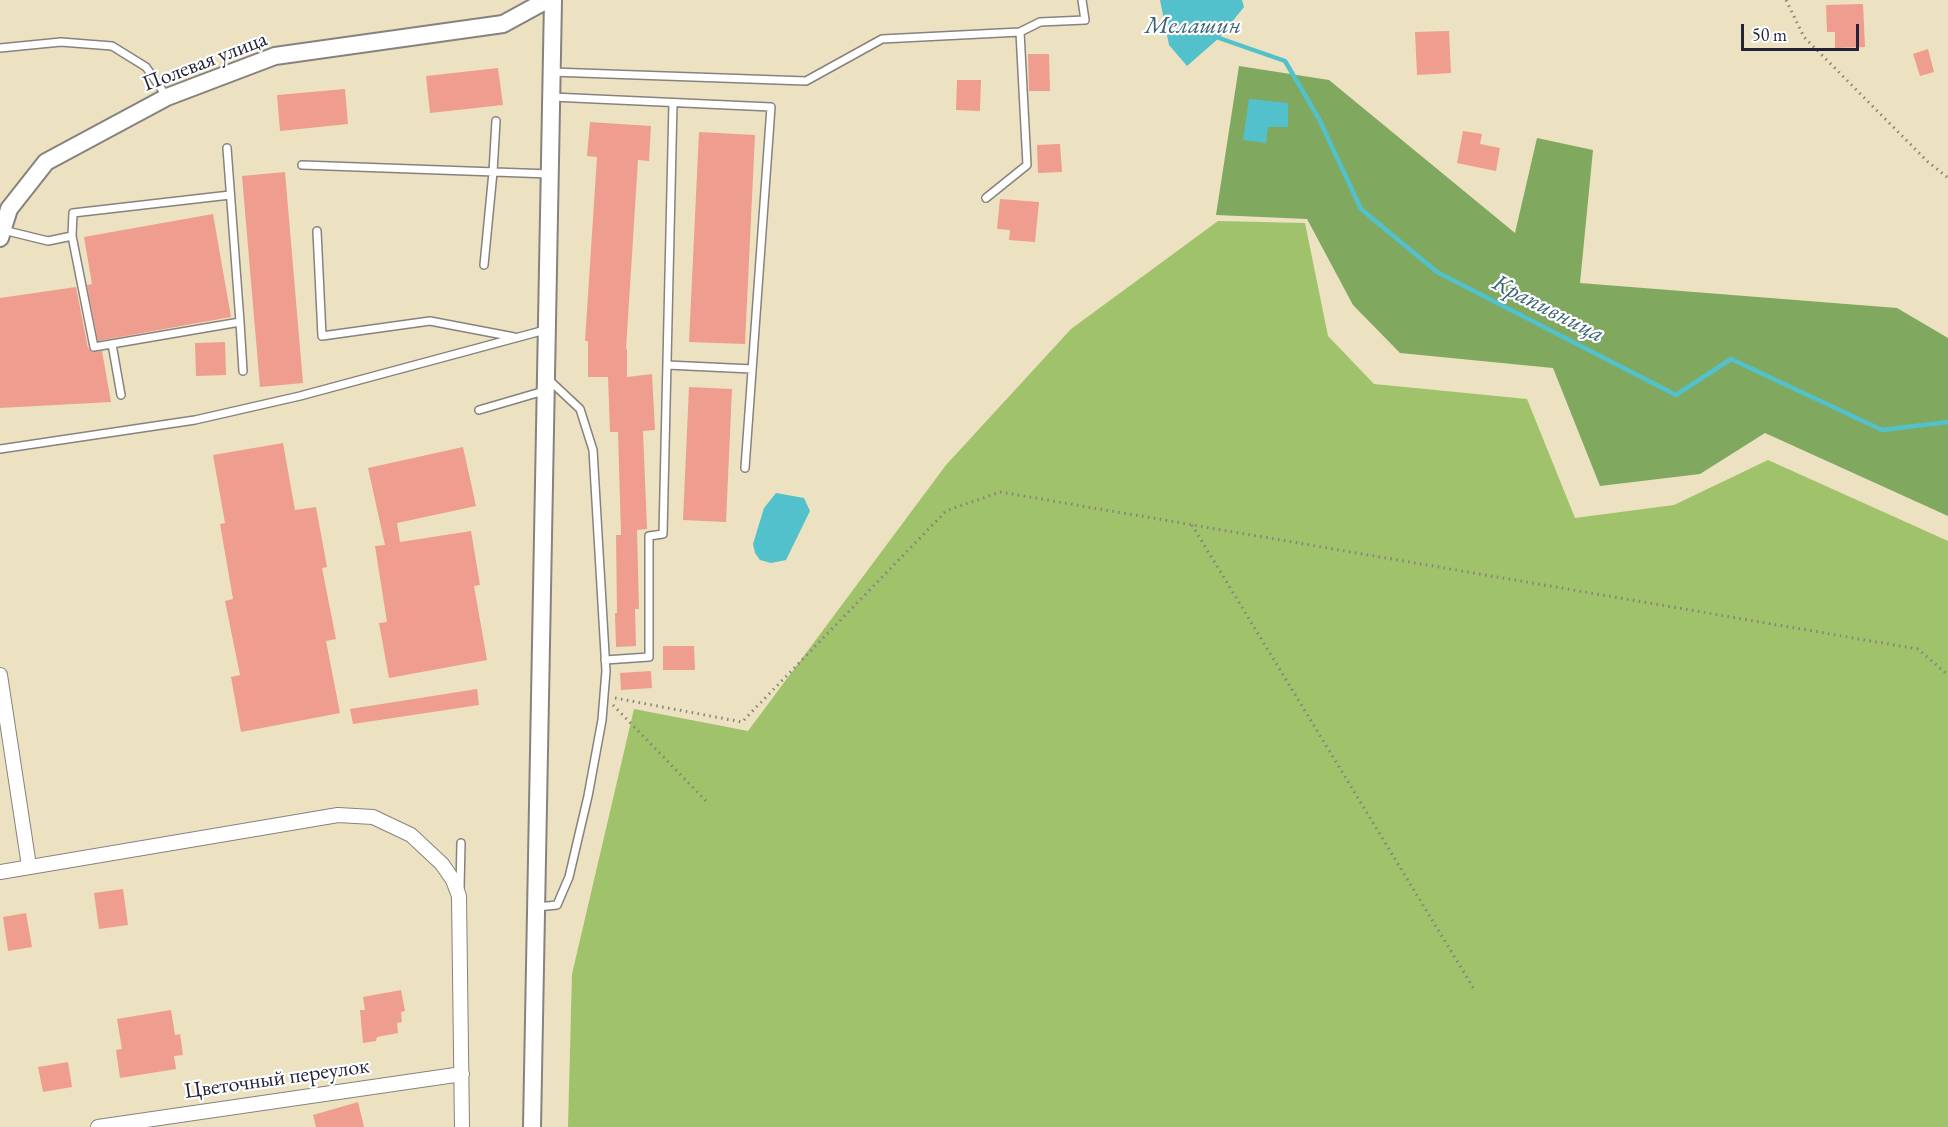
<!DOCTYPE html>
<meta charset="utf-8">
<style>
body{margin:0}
#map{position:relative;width:1948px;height:1127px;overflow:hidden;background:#ece2c1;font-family:"EB Garamond",serif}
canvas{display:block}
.scale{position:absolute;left:1741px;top:24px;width:118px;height:27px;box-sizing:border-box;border:3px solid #22223b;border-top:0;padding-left:8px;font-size:18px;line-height:21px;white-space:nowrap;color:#22223b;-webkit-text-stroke:4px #fff;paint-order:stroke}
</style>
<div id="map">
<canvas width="1948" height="1127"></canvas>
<div class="scale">50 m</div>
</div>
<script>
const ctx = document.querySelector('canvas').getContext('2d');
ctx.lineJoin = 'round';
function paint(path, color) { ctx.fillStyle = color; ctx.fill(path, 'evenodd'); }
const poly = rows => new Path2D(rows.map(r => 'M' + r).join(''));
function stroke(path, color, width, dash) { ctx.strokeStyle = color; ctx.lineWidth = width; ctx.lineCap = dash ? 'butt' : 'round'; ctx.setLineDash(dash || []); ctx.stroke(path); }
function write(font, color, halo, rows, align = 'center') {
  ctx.font = font + ' "EB Garamond",serif'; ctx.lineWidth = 4.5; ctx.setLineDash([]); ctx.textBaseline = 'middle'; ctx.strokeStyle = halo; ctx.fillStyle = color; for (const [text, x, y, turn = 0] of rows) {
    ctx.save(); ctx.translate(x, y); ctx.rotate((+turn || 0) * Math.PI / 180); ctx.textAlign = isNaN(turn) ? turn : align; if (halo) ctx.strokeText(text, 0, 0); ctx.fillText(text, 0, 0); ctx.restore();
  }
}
paint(poly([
 [1218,221,1305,223,1328,336,1374,384,1527,399,1575,518,1674,505,1768,460,1948,541,1948,1127,568,1127,572,974,634,709,748,731,946,465,1071,329]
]), '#a0c26b');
paint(poly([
 [1239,66,1329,80,1515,233,1537,138,1593,150,1580,283,1897,308,1948,338,1948,516,1765,433,1700,474,1600,486,1553,368,1400,353,1353,305,1307,219,1216,215]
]), '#80a85f');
paint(poly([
 [1160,0,1242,0,1244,7,1219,38,1187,66,1169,45],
 [1249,99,1288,103,1288,127,1268,127,1266,143,1243,140],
 [776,493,804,498,810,511,786,560,771,563,760,560,755,553,753,544,764,508]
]), '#53c1cb');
stroke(poly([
 [1219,38,1285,61,1319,119,1361,209,1437,272,1676,395,1731,359,1882,430,1948,422]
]), '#53c1cb', 4.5);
paint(poly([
 [1863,4,1865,47,1835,48,1835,32,1827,32,1826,5],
 [1449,31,1451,73,1417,75,1415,32],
 [1928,49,1934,72,1920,76,1913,54],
 [1028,54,1049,54,1050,91,1029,91],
 [498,68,503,105,430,113,426,76],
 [957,80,981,80,980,111,956,110],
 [345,89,348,124,280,131,277,95],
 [590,122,651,126,649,161,638,160,626,349,627,349,627,377,652,374,655,430,643,431,647,529,637,530,639,609,635,609,636,646,616,647,615,613,617,613,616,535,621,535,618,432,610,432,608,377,588,377,588,341,585,341,597,157,587,156],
 [1463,131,1482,134,1480,144,1500,148,1496,171,1457,163],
 [699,132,755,135,745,344,689,342],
 [1060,144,1062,172,1038,173,1037,145],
 [285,172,303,383,260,387,242,176],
 [1000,199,1039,202,1035,242,1009,240,1010,230,997,229],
 [213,214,231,317,98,341,87,285,92,284,84,237],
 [76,287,88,348,93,352,102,351,111,402,0,408,0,298],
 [225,342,226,375,196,376,195,343],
 [689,387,732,389,726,522,683,520],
 [283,443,295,510,316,507,327,567,322,568,336,639,326,641,340,713,241,732,231,677,240,675,225,601,233,599,220,524,225,523,213,455],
 [463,447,476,506,397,523,400,542,471,531,480,585,474,586,487,660,389,678,379,623,387,622,375,546,385,545,368,468],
 [663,646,694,646,695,670,663,670],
 [651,671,652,688,621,690,620,673],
 [477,689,479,705,353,724,350,709],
 [123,889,128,925,99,929,94,893],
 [26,913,32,947,8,951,3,917],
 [401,990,405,1011,401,1012,402,1022,397,1023,398,1033,377,1037,376,1041,363,1043,360,1010,365,1010,363,997],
 [171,1010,175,1035,180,1034,183,1055,174,1056,176,1069,120,1078,116,1050,122,1049,117,1019],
 [68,1062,72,1087,43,1092,38,1067],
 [358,1102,364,1127,316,1127,313,1115]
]), '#ef9d8e');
const service = poly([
 [1020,32,1040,22,1085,20,1082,0],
 [0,48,61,42,112,46,146,67,167,97],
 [552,72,806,81,882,39,1020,32,1027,165,986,198],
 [552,97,771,107,745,468],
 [227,148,240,322],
 [302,165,550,174],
 [3,230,48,241,72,236,94,347,240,322,243,371],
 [317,231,322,336,430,321,514,337],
 [72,236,73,213,230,195],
 [484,265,493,172,496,121],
 [112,344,121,395],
 [667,365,752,369],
 [479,410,544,391],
 [0,449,195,420,300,396,545,330],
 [605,660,649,657,649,536,663,534,673,103],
 [460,889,461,843],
 [537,907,557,905,569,877,588,796,602,720,606,671,593,450,580,409,548,379]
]);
const minor = poly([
 [0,675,29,866],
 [0,872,338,815,373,817,411,835,442,864,453,880,459,896,462,1127],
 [98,1127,462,1074]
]);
const tertiary = poly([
 [0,238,9,209,46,162,167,97,275,56,503,24,547,0],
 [532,1127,553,0]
]);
stroke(service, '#87827e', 10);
stroke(minor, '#87827e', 16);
stroke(tertiary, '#87827e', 20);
stroke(poly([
 [1786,0,1804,37,1927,161,1948,178],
 [1192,525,1474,989],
 [615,698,742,722,946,511,1000,492,1918,649,1948,675],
 [613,705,706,801]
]), '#87827e', 3, [1.5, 4.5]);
stroke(service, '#fff', 7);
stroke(minor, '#fff', 14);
stroke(tertiary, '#fff', 16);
write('22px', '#22223b', '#fff', [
 ["Полевая улица",205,62,-21],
 ["Цветочный переулок",277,1079,-8]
]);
write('italic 24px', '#366275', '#fff', [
 ["Мелашин",1193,26],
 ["Крапивница",1548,309,27]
]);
</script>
